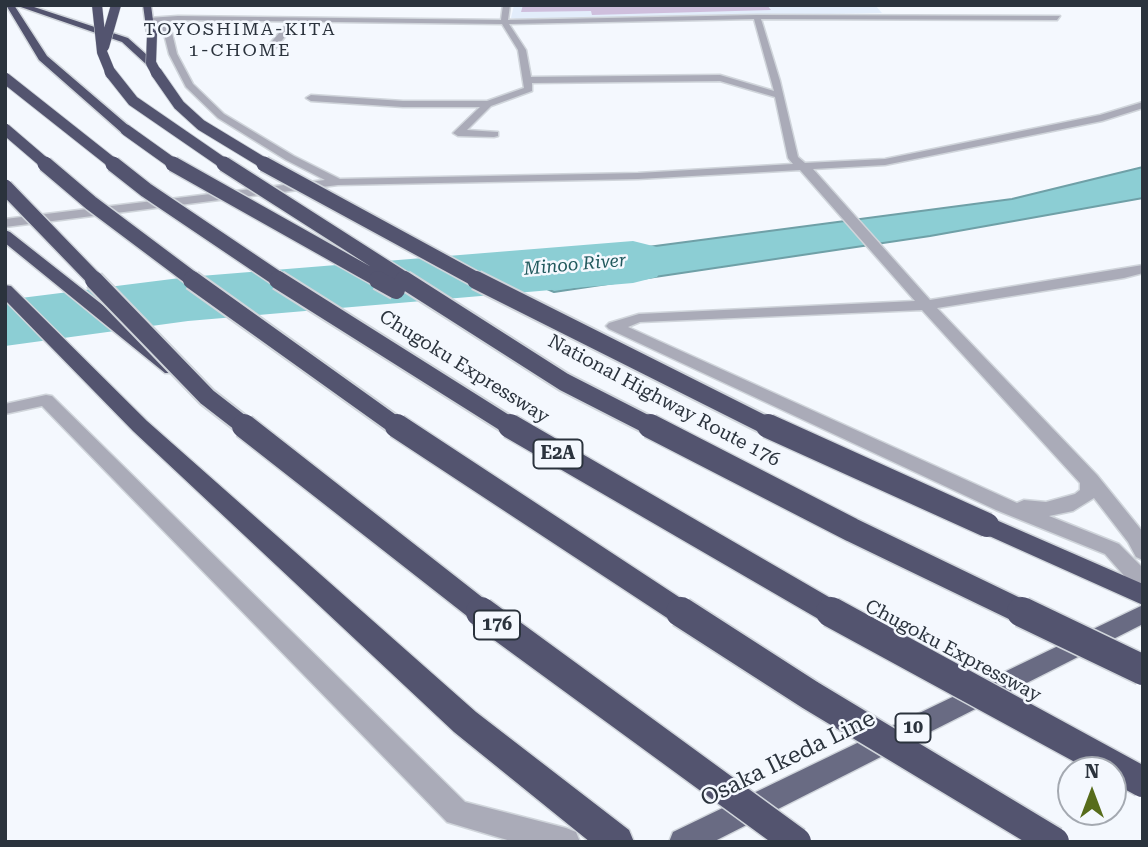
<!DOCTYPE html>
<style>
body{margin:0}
#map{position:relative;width:1148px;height:847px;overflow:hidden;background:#f4f8fe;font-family:"Roboto Serif",serif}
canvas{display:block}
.frame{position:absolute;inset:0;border:7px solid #2b333d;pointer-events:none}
.north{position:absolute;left:1057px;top:756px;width:70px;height:70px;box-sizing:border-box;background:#f4f8fe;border:2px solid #a4a9b1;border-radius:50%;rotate:0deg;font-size:19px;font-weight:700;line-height:28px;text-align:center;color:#2b333d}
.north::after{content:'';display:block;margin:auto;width:24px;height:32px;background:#576c1b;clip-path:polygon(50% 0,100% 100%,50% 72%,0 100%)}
</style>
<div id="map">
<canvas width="1148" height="847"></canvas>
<div class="frame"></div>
<div class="north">N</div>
</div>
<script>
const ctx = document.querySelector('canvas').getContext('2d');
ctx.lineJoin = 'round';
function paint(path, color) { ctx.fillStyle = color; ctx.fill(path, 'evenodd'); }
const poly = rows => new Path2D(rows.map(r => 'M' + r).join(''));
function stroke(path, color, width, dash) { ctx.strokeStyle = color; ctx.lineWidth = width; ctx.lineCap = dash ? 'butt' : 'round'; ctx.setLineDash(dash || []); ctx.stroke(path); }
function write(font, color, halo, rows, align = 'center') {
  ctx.font = font + ' "Roboto Serif",serif'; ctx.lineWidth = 5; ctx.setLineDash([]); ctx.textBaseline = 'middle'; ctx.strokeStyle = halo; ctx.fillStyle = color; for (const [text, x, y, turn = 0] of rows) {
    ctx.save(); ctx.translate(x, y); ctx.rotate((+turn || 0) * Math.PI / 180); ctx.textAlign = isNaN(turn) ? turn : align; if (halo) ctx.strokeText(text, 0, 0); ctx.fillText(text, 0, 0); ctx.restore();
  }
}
paint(poly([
 [514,5,875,5,882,13,521,20,511,18]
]), '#e3edfb');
paint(poly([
 [523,5,767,5,771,10,592,15,591,11,521,12]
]), '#cfbfdd');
const water = poly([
 [1143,167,1143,198,930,236,554,292,496,267,1012,199,1143,167]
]);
paint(water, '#8cced4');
stroke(water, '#6fa0a7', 2);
paint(poly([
 [633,241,657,247,667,262,657,277,633,283,188,321,5,346,5,300,188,277,633,241]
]), '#8cced4');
const lane = poly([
 [292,18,299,20,273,51,267,51,267,47,292,18]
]);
const street = poly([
 [503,5,510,5,508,20,757,15,1060,16,1057,20,761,19,780,81,798,157,805,163,885,159,1100,115,1143,102,1143,108,1102,121,885,165,813,169,930,300,1143,265,1143,273,1124,278,937,308,1097,475,1143,532,1143,560,1136,557,1128,542,1094,498,1073,511,1049,516,1119,544,1143,568,1143,590,1135,588,1105,554,996,510,609,329,606,326,609,323,639,314,915,301,800,170,638,179,338,185,5,227,5,219,325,180,286,160,218,118,186,87,169,54,164,34,148,22,148,18,178,16,501,20,503,5],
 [754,19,774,91,720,75,531,77,526,50,509,24,754,19],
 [178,20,502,24,518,50,524,88,487,101,403,101,311,95,306,98,311,101,403,107,480,107,453,133,458,136,494,137,498,136,498,132,467,130,491,106,532,91,532,83,720,81,775,97,788,158,793,164,638,173,340,179,294,156,224,114,193,84,177,54,172,33,158,22,178,20],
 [922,310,1080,483,1080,490,1075,494,1046,502,1024,500,1017,503,628,327,640,322,922,310],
 [46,395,52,396,465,802,566,828,576,832,580,842,514,842,447,822,42,406,5,414,5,404,46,395]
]);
const primary = poly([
 [1143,605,1143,624,713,842,669,842,673,832,1143,605]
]);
const highway = poly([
 [6,5,14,5,47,56,130,127,130,133,122,133,39,60,6,5],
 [15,5,28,5,128,38,156,63,147,65,122,42,15,5],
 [143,5,151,5,155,36,147,34,143,5],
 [5,230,10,232,179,365,182,369,179,373,165,373,5,243,5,230],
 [5,285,11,286,147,421,476,712,629,830,634,842,590,842,454,732,133,431,5,300,5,285],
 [987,516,1143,584,1143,605,978,531,975,525,978,519,987,516]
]);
stroke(lane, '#d0d5db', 3);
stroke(street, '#d0d5db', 3);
stroke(primary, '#d0d5db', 3);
stroke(highway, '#d0d5db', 3);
paint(lane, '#aaabb8');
paint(street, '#aaabb8');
paint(primary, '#696b83');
paint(highway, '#53546f');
const highwayBridgeFar5 = poly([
 [97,5,102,52,111,74],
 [152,34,151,63,157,74],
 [104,47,116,5]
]);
const highwayBridgeFar4 = poly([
 [110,72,133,101,226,165],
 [156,72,179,105,201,125,267,165],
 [5,78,115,165],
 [5,129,47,165],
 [126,130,175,165]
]);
const highwayBridgeFar3 = poly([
 [45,164,91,203,195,281],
 [113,164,146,190,281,281],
 [173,164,381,281],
 [224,164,407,281],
 [264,164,479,281],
 [5,187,96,281]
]);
const highwayBridgeFar2 = poly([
 [94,280,207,397,247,428],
 [192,280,399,428],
 [278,280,513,428],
 [378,280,396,290],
 [404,280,564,382,654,428],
 [476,280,771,428]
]);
const highwayBridgeFar1 = poly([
 [244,426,484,614],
 [397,426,683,614],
 [510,426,834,614],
 [650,426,852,530,1026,614],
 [768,426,987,525]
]);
const highwayBridge = poly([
 [481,612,796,842],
 [681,612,810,695,1054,842],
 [831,612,1143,782],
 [1022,612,1143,670]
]);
stroke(highwayBridgeFar5, '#d0d5db', 11, []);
stroke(highwayBridgeFar4, '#d0d5db', 13, []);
stroke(highwayBridgeFar3, '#d0d5db', 18, []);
stroke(highwayBridgeFar2, '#d0d5db', 22, []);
stroke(highwayBridgeFar1, '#d0d5db', 27, []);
stroke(highwayBridge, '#d0d5db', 33, []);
stroke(highwayBridgeFar5, '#53546f', 10);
stroke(highwayBridgeFar4, '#53546f', 11);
stroke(highwayBridgeFar3, '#53546f', 15);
stroke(highwayBridgeFar2, '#53546f', 18);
stroke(highwayBridgeFar1, '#53546f', 24);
stroke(highwayBridge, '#53546f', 30);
ctx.letterSpacing = '2px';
write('18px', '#2b333d', '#f4f8fe', [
 ["TOYOSHIMA-KITA",240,30],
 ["1-CHOME",240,51]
]);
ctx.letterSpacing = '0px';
write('italic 18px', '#21595d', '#f4f8fe', [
 ["Minoo River",575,265,-5]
]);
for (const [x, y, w] of [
 [558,454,49],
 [497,625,46],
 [913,728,35]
]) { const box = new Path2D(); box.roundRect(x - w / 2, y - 14.5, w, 29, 5); ctx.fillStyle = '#f4f8fe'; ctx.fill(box); stroke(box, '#2b333d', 2); }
write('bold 18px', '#2b333d', null, [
 ["E2A",558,454],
 ["176",497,625],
 ["10",913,728]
]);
write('19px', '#2b333d', '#f4f8fe', [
 ["Chugoku Expressway",464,367,32],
 ["National Highway Route 176",664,401,28],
 ["Chugoku Expressway",953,651,28]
]);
write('23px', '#2b333d', '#f4f8fe', [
 ["Osaka Ikeda Line",788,759,-26]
]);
</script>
